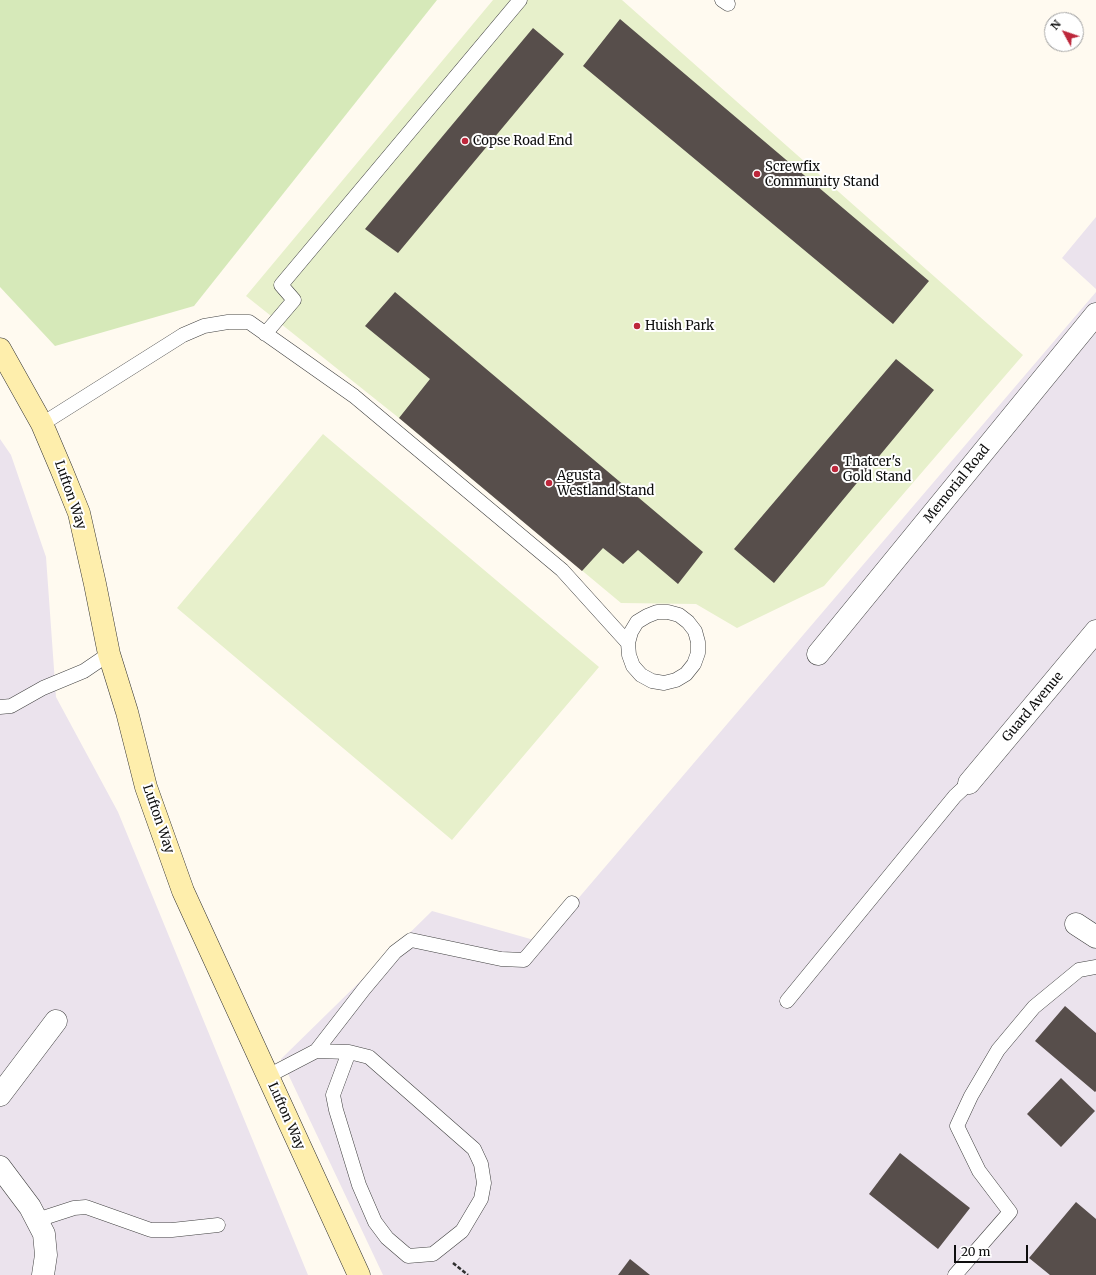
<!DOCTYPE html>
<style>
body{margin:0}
#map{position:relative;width:1096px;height:1275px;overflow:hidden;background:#fffaf0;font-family:Merriweather,serif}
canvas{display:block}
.north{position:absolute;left:1044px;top:12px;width:40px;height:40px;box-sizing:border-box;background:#fff;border:1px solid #9f9f9f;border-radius:50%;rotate:310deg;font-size:11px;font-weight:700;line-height:16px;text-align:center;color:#0e0e0e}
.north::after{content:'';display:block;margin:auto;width:14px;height:18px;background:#bd273b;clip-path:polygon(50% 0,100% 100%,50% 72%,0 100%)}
.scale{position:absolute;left:954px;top:1245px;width:74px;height:18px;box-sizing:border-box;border:2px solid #0e0e0e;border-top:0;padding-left:5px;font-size:12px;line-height:14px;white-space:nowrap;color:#0e0e0e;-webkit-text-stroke:3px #fff;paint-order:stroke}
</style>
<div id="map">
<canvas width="1096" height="1275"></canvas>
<div class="north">N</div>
<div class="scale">20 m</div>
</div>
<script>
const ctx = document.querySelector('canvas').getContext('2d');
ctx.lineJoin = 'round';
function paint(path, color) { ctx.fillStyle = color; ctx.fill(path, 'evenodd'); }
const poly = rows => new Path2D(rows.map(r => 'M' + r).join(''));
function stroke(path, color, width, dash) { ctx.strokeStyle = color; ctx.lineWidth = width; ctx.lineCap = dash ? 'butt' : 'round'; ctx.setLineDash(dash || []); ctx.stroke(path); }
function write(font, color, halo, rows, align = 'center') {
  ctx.font = font + ' Merriweather,serif'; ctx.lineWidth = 4; ctx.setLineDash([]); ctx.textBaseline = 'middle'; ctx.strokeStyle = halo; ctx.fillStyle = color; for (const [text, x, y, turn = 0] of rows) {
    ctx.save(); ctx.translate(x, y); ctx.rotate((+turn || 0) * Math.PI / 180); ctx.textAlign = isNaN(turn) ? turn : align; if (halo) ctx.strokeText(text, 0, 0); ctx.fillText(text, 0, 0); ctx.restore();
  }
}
paint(poly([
 [1096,217,1096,289,1062,258],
 [1096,292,1096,1275,383,1275,281,1059,432,911,541,942],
 [0,439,11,455,46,557,56,697,118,812,308,1275,0,1275]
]), '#ebe3ed');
paint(poly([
 [0,0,437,0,194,306,55,346,0,287]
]), '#d6e9b9');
paint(poly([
 [493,0,622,0,1023,355,824,586,737,628,696,604,621,603,399,418,246,296],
 [323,434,599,667,452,840,177,608]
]), '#e7f0cb');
paint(poly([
 [620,19,929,281,893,324,583,66],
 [533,28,564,54,398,253,365,229],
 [395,292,703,552,678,584,638,550,623,564,603,548,582,571,399,418,430,379,365,326],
 [896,359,934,390,774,583,734,549],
 [1065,1006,1096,1033,1096,1091,1095,1092,1035,1041],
 [1061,1078,1095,1111,1061,1147,1027,1114],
 [900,1153,970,1208,938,1249,869,1194],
 [1076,1202,1096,1219,1096,1275,1050,1275,1029,1258],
 [630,1259,650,1275,618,1275]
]), '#574e4b');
const lane = poly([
 [722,0,728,4],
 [265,334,294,300,281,285,520,0],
 [42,424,183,335,204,326,228,322,249,322,354,396,562,570,628,643,629,655,633,666,641,675,652,681,664,683,676,680,686,674,694,664,698,653,698,642,695,631,688,622,679,615,668,612,657,612,647,616,637,622,631,632,628,643],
 [0,707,11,706,43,688,84,671,109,654],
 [787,1001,955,796,969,783],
 [316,1051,349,1052,369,1057,474,1149,481,1164,484,1183,481,1199,462,1231,433,1254,408,1256,387,1238,375,1222,359,1185,336,1110,333,1095,349,1052],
 [268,1076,316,1051,364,989,395,952,411,940,501,959,524,960,572,903],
 [37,1220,74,1208,86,1207,151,1230,172,1230,218,1225],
 [955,1275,1010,1212,979,1171,957,1126,971,1096,998,1050,1034,1007,1079,970,1096,967]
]);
const street = poly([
 [818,654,1096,314],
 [969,783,1096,631],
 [1076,924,1096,937],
 [0,1095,56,1021],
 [0,1167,30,1207,44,1234,46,1255,43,1275]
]);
const secondary = poly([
 [0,349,42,424,62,471,79,513,95,584,109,654,127,712,146,787,183,891,359,1275]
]);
stroke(lane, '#414141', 15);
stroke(street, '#414141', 23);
stroke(secondary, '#303030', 23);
stroke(poly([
 [453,1263,468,1275]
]), '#303030', 2.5, [4, 2]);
stroke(lane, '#fff', 14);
stroke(street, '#fff', 22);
stroke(secondary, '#feeeac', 22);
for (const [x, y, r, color] of [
 [465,141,4,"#bd273b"],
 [757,174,4,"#bd273b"],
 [637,326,4,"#bd273b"],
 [835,469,4,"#bd273b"],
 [549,483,4,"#bd273b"]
]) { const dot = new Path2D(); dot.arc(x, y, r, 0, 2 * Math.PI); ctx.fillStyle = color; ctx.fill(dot); stroke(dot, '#fff', 1.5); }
write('13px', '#0e0e0e', '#fff', [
 ["Copse Road End",473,141],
 ["Screwfix",765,167],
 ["Community Stand",765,182],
 ["Huish Park",645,326],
 ["Thatcer's",843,462],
 ["Gold Stand",843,477],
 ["Agusta",557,476],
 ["Westland Stand",557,491]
], 'left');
write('13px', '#0e0e0e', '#fff', [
 ["Memorial Road",957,484,-51],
 ["Lufton Way",70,495,71],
 ["Guard Avenue",1033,707,-50],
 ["Lufton Way",158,819,71],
 ["Lufton Way",286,1116,66]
]);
</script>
